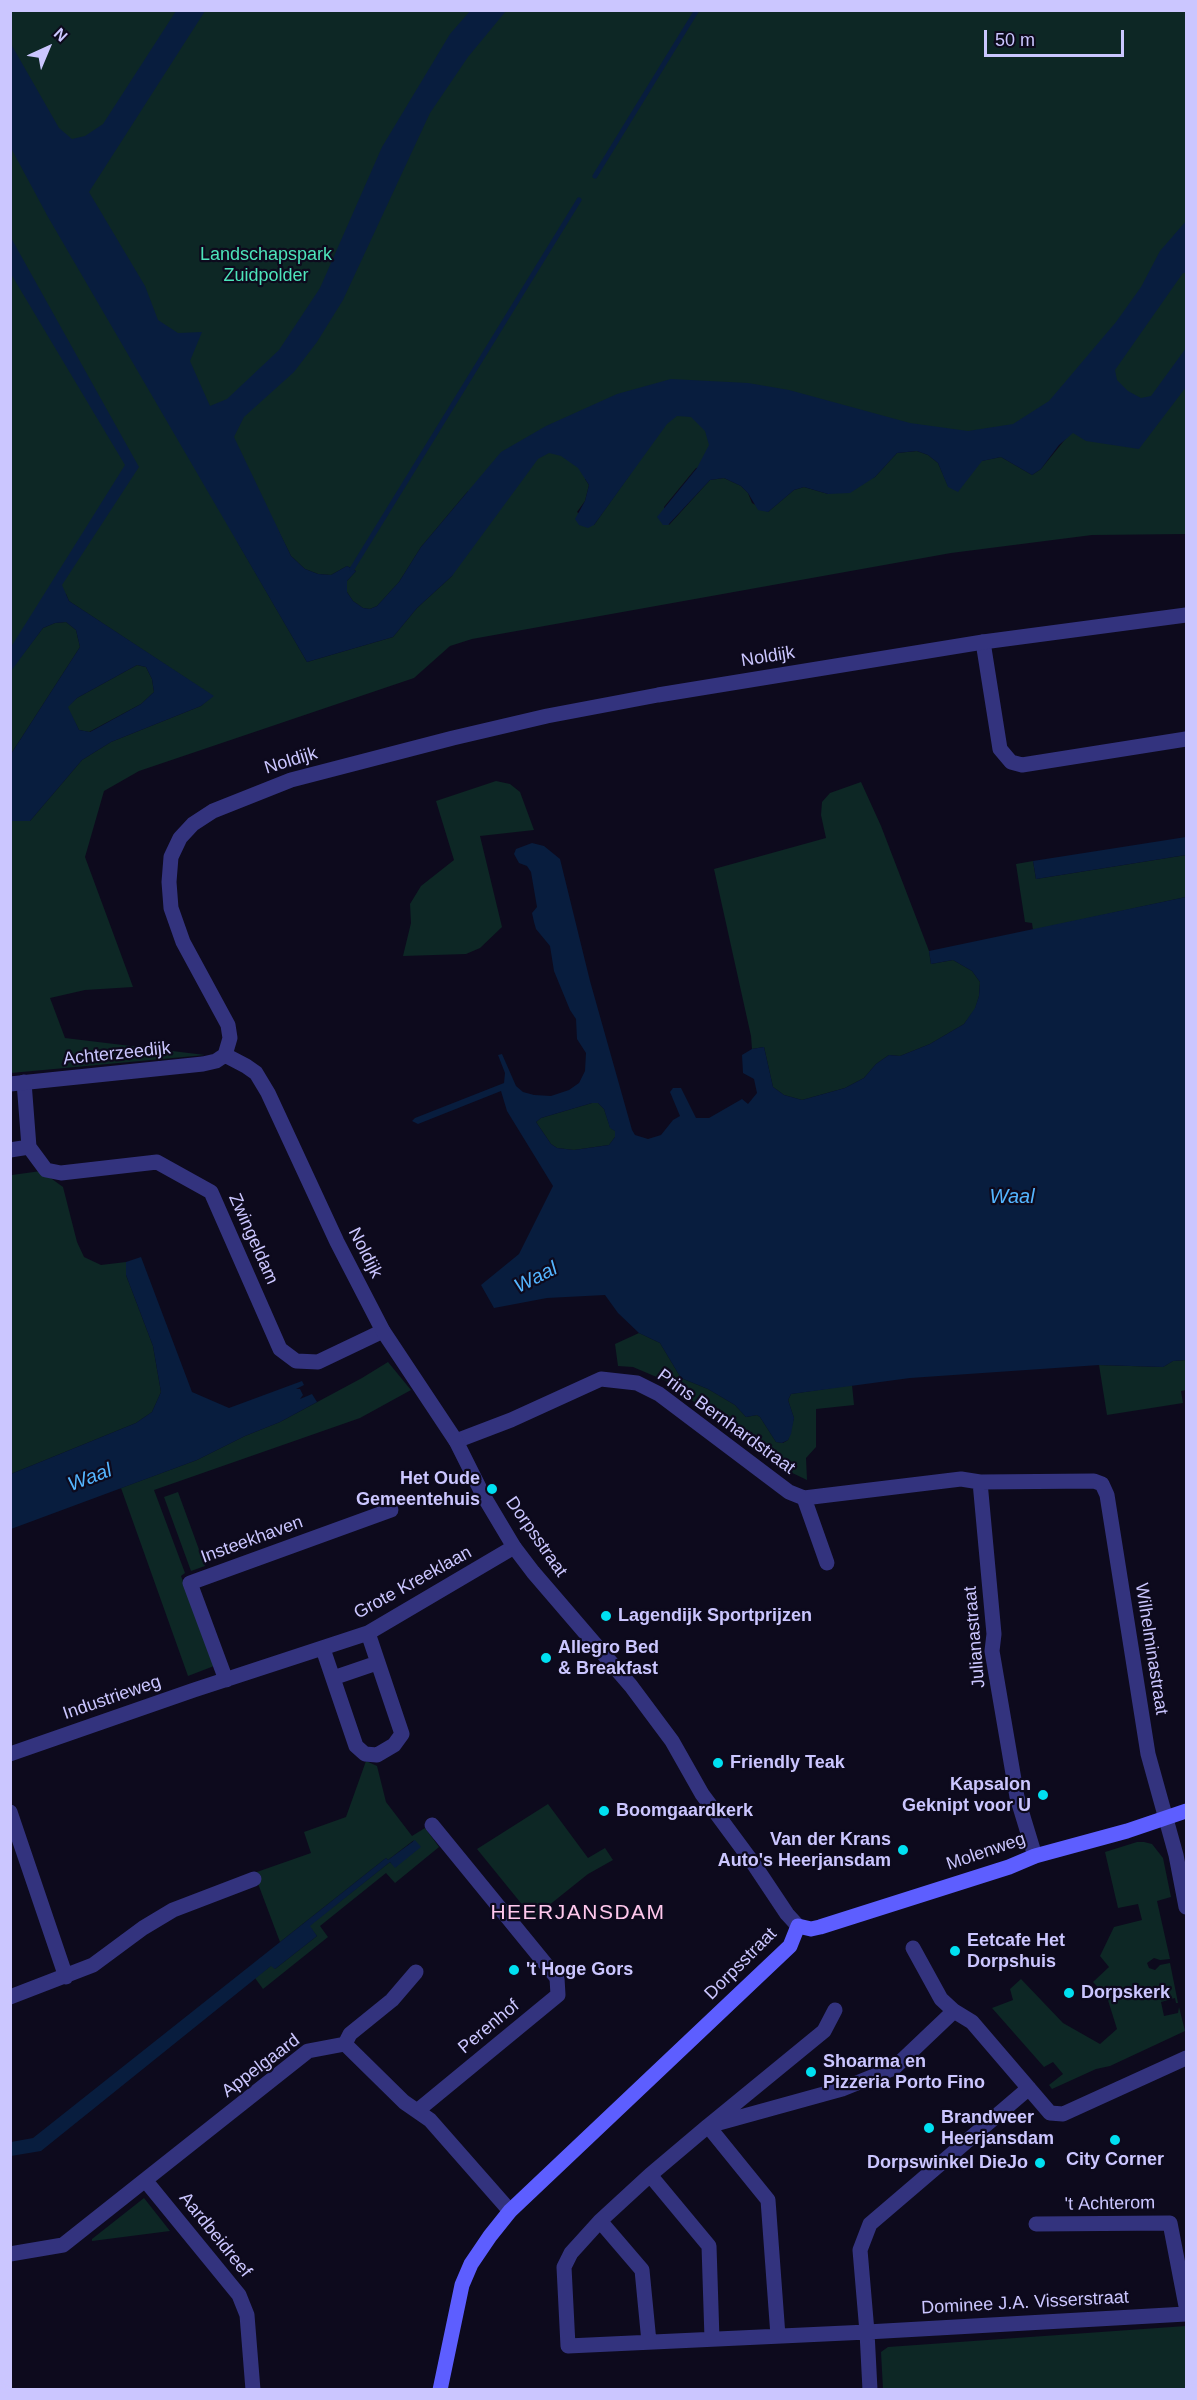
<!DOCTYPE html>
<style>
body{margin:0}
#map{position:relative;width:1197px;height:2400px;overflow:hidden;background:#0d0a1d;font-family:Arial,sans-serif}
canvas{display:block}
.frame{position:absolute;inset:0;border:12px solid #cbc6ff;pointer-events:none}
.north{position:absolute;left:18px;top:18px;width:60px;height:60px;-webkit-text-stroke:4px #0d0a1d;paint-order:stroke;rotate:44deg;font-size:16px;font-weight:700;line-height:24px;text-align:center;color:#cbc6ff}
.north::after{content:'';display:block;margin:auto;width:21px;height:27px;background:#cbc6ff;clip-path:polygon(50% 0,100% 100%,50% 72%,0 100%)}
.scale{position:absolute;left:984px;top:30px;width:140px;height:27px;box-sizing:border-box;border:3px solid #cbc6ff;border-top:0;padding-left:8px;font-size:18px;line-height:21px;white-space:nowrap;color:#cbc6ff;-webkit-text-stroke:4px #0d0a1d;paint-order:stroke}
</style>
<div id="map">
<canvas width="1197" height="2400"></canvas>
<div class="frame"></div>
<div class="north">N</div>
<div class="scale">50 m</div>
</div>
<script>
const ctx = document.querySelector('canvas').getContext('2d');
ctx.lineJoin = 'round';
function paint(path, color) { ctx.fillStyle = color; ctx.fill(path, 'evenodd'); }
const poly = rows => new Path2D(rows.map(r => 'M' + r).join(''));
function stroke(path, color, width, dash) { ctx.strokeStyle = color; ctx.lineWidth = width; ctx.lineCap = dash ? 'butt' : 'round'; ctx.setLineDash(dash || []); ctx.stroke(path); }
function write(font, color, halo, rows, align = 'center') {
  ctx.font = font + ' Arial,sans-serif'; ctx.lineWidth = 4.5; ctx.setLineDash([]); ctx.textBaseline = 'middle'; ctx.strokeStyle = halo; ctx.fillStyle = color; for (const [text, x, y, turn = 0] of rows) {
    ctx.save(); ctx.translate(x, y); ctx.rotate((+turn || 0) * Math.PI / 180); ctx.textAlign = isNaN(turn) ? turn : align; if (halo) ctx.strokeText(text, 0, 0); ctx.fillText(text, 0, 0); ctx.restore();
  }
}
paint(poly([
 [11,11,1186,11,1186,534,1092,535,951,553,472,639,450,646,414,678,139,771,104,791,85,857,133,987,85,990,50,998,65,1038,205,1055,11,1073,11,821,30,821,82,760,111,742,201,706,213,696,69,601,66,594,11,647],
 [1067,437,1041,469,1032,475,1001,457,981,461,958,491,948,486,938,463,928,455,917,451,897,453,875,477,828,494,804,487,794,490,768,512,752,503,748,493,741,486,724,478,710,480,669,525,664,507,696,468],
 [631,473,594,525,577,512,585,501,589,485,585,479],
 [468,491,452,576,417,608,393,637,307,662,237,541,277,528,291,556,305,569,318,574,331,575,347,566,356,571,347,581,347,592,353,601,363,608,370,609,377,606,399,582,421,547],
 [66,622,76,630,80,647,11,754,10,671,43,628,55,623],
 [137,665,146,667,152,679,154,692,141,704,89,732,79,730,67,707,77,698],
 [496,781,510,784,520,792,534,830,480,836,502,927,480,948,466,954,403,956,411,923,410,904,421,886,454,860,436,801],
 [861,782,881,826,929,951,931,964,953,960,972,971,980,982,979,996,975,1009,964,1024,930,1044,900,1056,889,1055,876,1064,864,1078,845,1088,802,1100,784,1095,773,1087,764,1047,752,1049,751,1036,714,869,826,838,821,815,822,802,830,793],
 [1186,855,1186,897,1033,930,1032,923,1025,922,1016,864,1033,861,1036,879],
 [592,1103,598,1103,604,1109,610,1127,615,1131,615,1137,609,1145,574,1150,557,1148,551,1144,536,1122,541,1118],
 [10,1171,12,1175,41,1171,63,1187,77,1242,84,1257,101,1265,126,1262,126,1275,153,1346,161,1392,152,1412,136,1423,11,1474],
 [639,1333,660,1343,681,1378,708,1389,735,1405,746,1417,757,1415,760,1417,776,1442,783,1443,788,1440,794,1418,788,1400,791,1394,852,1385,854,1405,816,1409,816,1447,806,1458,807,1480,784,1469,666,1381,633,1367,618,1366,615,1344],
 [1186,1360,1186,1390,1181,1391,1183,1403,1107,1415,1099,1365,1163,1367,1173,1361],
 [388,1362,411,1390,360,1418,154,1490,185,1573,181,1576,214,1666,188,1676,121,1488,197,1460,245,1436,280,1422,362,1378],
 [178,1492,205,1566,191,1571,164,1497],
 [366,1761,377,1766,386,1802,412,1836,425,1828,439,1847,395,1883,386,1873,320,1926,328,1937,263,1989,255,1978,272,1965,275,1969,317,1936,309,1926,390,1862,396,1867,414,1840,388,1860,386,1858,280,1942,254,1873,311,1853,304,1832,346,1817],
 [548,1804,588,1858,605,1848,613,1860,588,1874,533,1918,477,1849],
 [1137,1842,1144,1842,1152,1844,1163,1858,1171,1897,1157,1901,1170,1959,1160,1960,1154,1958,1147,1963,1149,1968,1155,1970,1160,1965,1170,1963,1178,2003,1176,2003,1175,1998,1161,2002,1164,2016,1178,2013,1179,2007,1185,2031,1110,2066,1096,2069,1052,2089,1049,2085,1063,2074,1053,2062,1044,2067,992,2008,1013,2000,1010,1989,1021,1979,1063,2023,1100,2044,1117,2029,1107,1997,1093,1982,1109,1967,1100,1956,1114,1927,1142,1920,1138,1904,1118,1908,1105,1852],
 [144,2198,170,2231,92,2241,92,2239],
 [1186,2326,1186,2389,883,2389,881,2352,888,2347]
]), '#0d2725');
paint(poly([
 [176,11,205,11,89,192,145,286,158,320,178,333,202,332,190,361,210,406,227,399,279,350,320,288,382,147,450,34,470,11,506,11,468,57,430,113,343,300,317,342,294,372,244,417,234,437,291,556,305,569,318,574,331,575,347,566,356,571,347,581,347,592,353,601,363,608,370,609,377,606,399,582,421,547,501,452,546,426,617,394,671,379,748,383,789,390,910,423,968,431,1013,424,1049,401,1116,322,1141,287,1160,251,1186,221,1186,273,1183,273,1115,370,1117,380,1128,391,1141,398,1151,396,1186,348,1186,387,1139,449,1086,441,1073,433,1059,445,1041,469,1032,475,1001,457,982,461,958,492,948,487,938,463,928,455,917,451,897,453,875,477,850,493,828,494,804,487,794,490,768,512,758,510,748,493,741,486,724,478,710,480,668,525,663,525,657,517,697,468,709,445,705,431,691,417,677,416,667,424,594,525,588,528,579,525,575,519,585,501,589,485,578,468,561,456,549,453,538,459,452,576,417,608,393,637,307,662,48,217,11,148,11,44,59,128,72,139,85,136,103,124],
 [10,236,139,467,62,585,69,601,214,696,201,706,111,742,82,760,30,821,11,821,11,754,80,647,76,630,66,622,55,623,43,628,11,671,11,647,125,465,11,274],
 [137,665,146,667,152,679,154,692,141,704,90,732,79,730,68,707,77,698],
 [1186,837,1186,855,1036,879,1033,861],
 [532,843,544,846,560,859,590,981,632,1130,635,1135,648,1139,661,1135,673,1120,680,1116,670,1092,673,1088,681,1088,696,1118,709,1118,742,1099,748,1104,757,1093,754,1079,743,1073,742,1055,752,1049,764,1047,773,1087,784,1095,802,1100,845,1088,864,1078,876,1064,889,1055,900,1056,930,1044,964,1024,975,1008,979,996,980,982,972,971,953,960,931,964,929,951,1186,897,1186,1360,1173,1361,1163,1367,1099,1365,910,1378,791,1394,788,1400,794,1418,791,1434,788,1440,782,1443,776,1442,760,1417,757,1415,746,1417,735,1405,708,1389,681,1378,660,1343,639,1333,618,1313,605,1295,547,1298,494,1308,481,1285,519,1254,553,1186,507,1111,501,1091,418,1124,412,1121,415,1118,504,1083,505,1073,498,1055,502,1054,516,1086,523,1092,534,1095,551,1096,569,1090,579,1083,585,1071,586,1053,577,1039,576,1019,570,1010,554,971,550,946,536,929,534,922,532,913,537,907,531,872,527,866,519,863,514,854,516,849],
 [592,1103,598,1103,604,1109,610,1128,615,1131,615,1137,609,1145,574,1150,557,1148,551,1144,536,1122,541,1118],
 [141,1257,192,1392,229,1408,302,1381,304,1385,296,1389,300,1389,303,1395,300,1399,312,1394,317,1402,280,1422,245,1436,197,1460,11,1529,11,1474,136,1423,152,1412,161,1392,153,1346,126,1275,126,1262],
 [415,1840,421,1847,395,1868,390,1862,310,1926,317,1936,275,1969,271,1966,41,2151,11,2156,11,2142,33,2138,386,1858,388,1860]
]), '#081d3e');
stroke(poly([
 [595,176,697,10],
 [352,569,579,200]
]), '#081d3e', 5);
stroke(poly([
 [983,642,1000,749,1011,762,1022,765,1186,739],
 [29,1147,46,1170,61,1173,157,1162,211,1192,280,1349,296,1361,318,1362,383,1331],
 [10,1150,29,1147,24,1082],
 [456,1441,511,1420,601,1379,637,1383,659,1394,789,1492,804,1498,961,1479,980,1482,1094,1481,1102,1484,1107,1495,1148,1754,1176,1855,1186,1907],
 [980,1482,994,1634,992,1651,1017,1797,1035,1856],
 [804,1498,827,1563],
 [323,1649,356,1746,365,1754,377,1755,394,1745,402,1734,368,1633],
 [333,1678,377,1663],
 [226,1680,190,1583,391,1510],
 [10,1754,194,1690,368,1633,514,1547],
 [10,1812,66,1977],
 [913,1948,941,1999,954,2011,972,2022,1050,2113,1063,2114,1186,2058],
 [10,1997,93,1965,143,1928,173,1910,254,1879],
 [954,2011,894,2068,842,2089,708,2126,650,2175,600,2221,571,2253,564,2267,568,2346,867,2332,860,2250,870,2224,1029,2088],
 [345,2044,350,2034,392,2000,416,1972],
 [417,2111,558,1995,557,1978,432,1825],
 [650,2175,709,2246,712,2339],
 [145,2180,239,2295,247,2315,253,2390],
 [600,2221,642,2270,649,2342],
 [1036,2224,1170,2223,1186,2306],
 [10,2254,63,2245,308,2051,345,2044,404,2102,430,2120,510,2211],
 [778,2336,768,2200,708,2126,824,2031,835,2010],
 [870,2390,867,2332,1186,2314]
]), '#33337e', 15);
stroke(poly([
 [225,1055,230,1038,228,1025,183,942,171,908,169,882,171,857,180,838,193,824,213,811,291,780,453,738,547,716,658,695,983,642,1186,615],
 [225,1055,246,1066,256,1073,268,1093,337,1242,383,1331,456,1441,483,1495,514,1547,533,1572,631,1686,672,1741,702,1794,753,1863,787,1914,798,1926],
 [10,1084,203,1064,216,1061,225,1055]
]), '#33337e', 15);
stroke(poly([
 [440,2390,462,2285,471,2264,490,2236,510,2211,790,1946,798,1926,811,1929,820,1927,1009,1867,1035,1856,1127,1831,1186,1811]
]), '#5d5eff', 15);
for (const [x, y, r, color] of [
 [492,1489,6,"#00e0f1"],
 [606,1616,6,"#00e0f1"],
 [546,1658,6,"#00e0f1"],
 [718,1763,6,"#00e0f1"],
 [1043,1795,6,"#00e0f1"],
 [604,1811,6,"#00e0f1"],
 [903,1850,6,"#00e0f1"],
 [955,1951,6,"#00e0f1"],
 [514,1970,6,"#00e0f1"],
 [1069,1993,6,"#00e0f1"],
 [811,2072,6,"#00e0f1"],
 [929,2128,6,"#00e0f1"],
 [1115,2140,6,"#00e0f1"],
 [1040,2163,6,"#00e0f1"]
]) { const dot = new Path2D(); dot.arc(x, y, r, 0, 2 * Math.PI); ctx.fillStyle = color; ctx.fill(dot); stroke(dot, '#0d0a1d', 2); }
write('18px', '#4de4ba', '#0d0a1d', [
 ["Landschapspark",266,255],
 ["Zuidpolder",266,276]
]);
write('18px', '#cbc6ff', '#0d0a1d', [
 ["Noldijk",768,657,-9],
 ["Noldijk",291,761,-17],
 ["Achterzeedijk",117,1054,-6],
 ["Zwingeldam",253,1239,66],
 ["Noldijk",365,1253,63],
 ["Prins Bernhardstraat",726,1422,36],
 ["Dorpsstraat",536,1537,55],
 ["Insteekhaven",252,1540,-20],
 ["Grote Kreeklaan",413,1583,-29],
 ["Julianastraat",975,1637,-95],
 ["Wilhelminastraat",1151,1649,81],
 ["Industrieweg",112,1698,-19],
 ["Molenweg",986,1852,-19],
 ["Dorpsstraat",741,1964,-45],
 ["Perenhof",489,2027,-40],
 ["Appelgaard",261,2066,-37],
 ["'t Achterom",1110,2204,-1],
 ["Aardbeidreef",215,2235,51],
 ["Dominee J.A. Visserstraat",1025,2303,-3]
]);
write('bold 18px', '#cbc6ff', '#0d0a1d', [
 ["Het Oude",480,1479,"right"],
 ["Gemeentehuis",480,1500,"right"],
 ["Lagendijk Sportprijzen",618,1616],
 ["Allegro Bed",558,1648],
 ["& Breakfast",558,1669],
 ["Friendly Teak",730,1763],
 ["Kapsalon",1031,1785,"right"],
 ["Geknipt voor U",1031,1806,"right"],
 ["Boomgaardkerk",616,1811],
 ["Van der Krans",891,1840,"right"],
 ["Auto's Heerjansdam",891,1861,"right"],
 ["Eetcafe Het",967,1941],
 ["Dorpshuis",967,1962],
 ["'t Hoge Gors",526,1970],
 ["Dorpskerk",1081,1993],
 ["Shoarma en",823,2062],
 ["Pizzeria Porto Fino",823,2083],
 ["Brandweer",941,2118],
 ["Heerjansdam",941,2139],
 ["City Corner",1115,2160,"center"],
 ["Dorpswinkel DieJo",1028,2163,"right"]
], 'left');
write('italic 20px', '#54b5ff', '#0d0a1d', [
 ["Waal",1012,1197],
 ["Waal",536,1278,-27],
 ["Waal",90,1478,-21]
]);
ctx.letterSpacing = '1.5px';
write('21px', '#ffc8ed', '#0d0a1d', [
 ["HEERJANSDAM",578,1913]
]);
ctx.letterSpacing = '0px';
</script>
